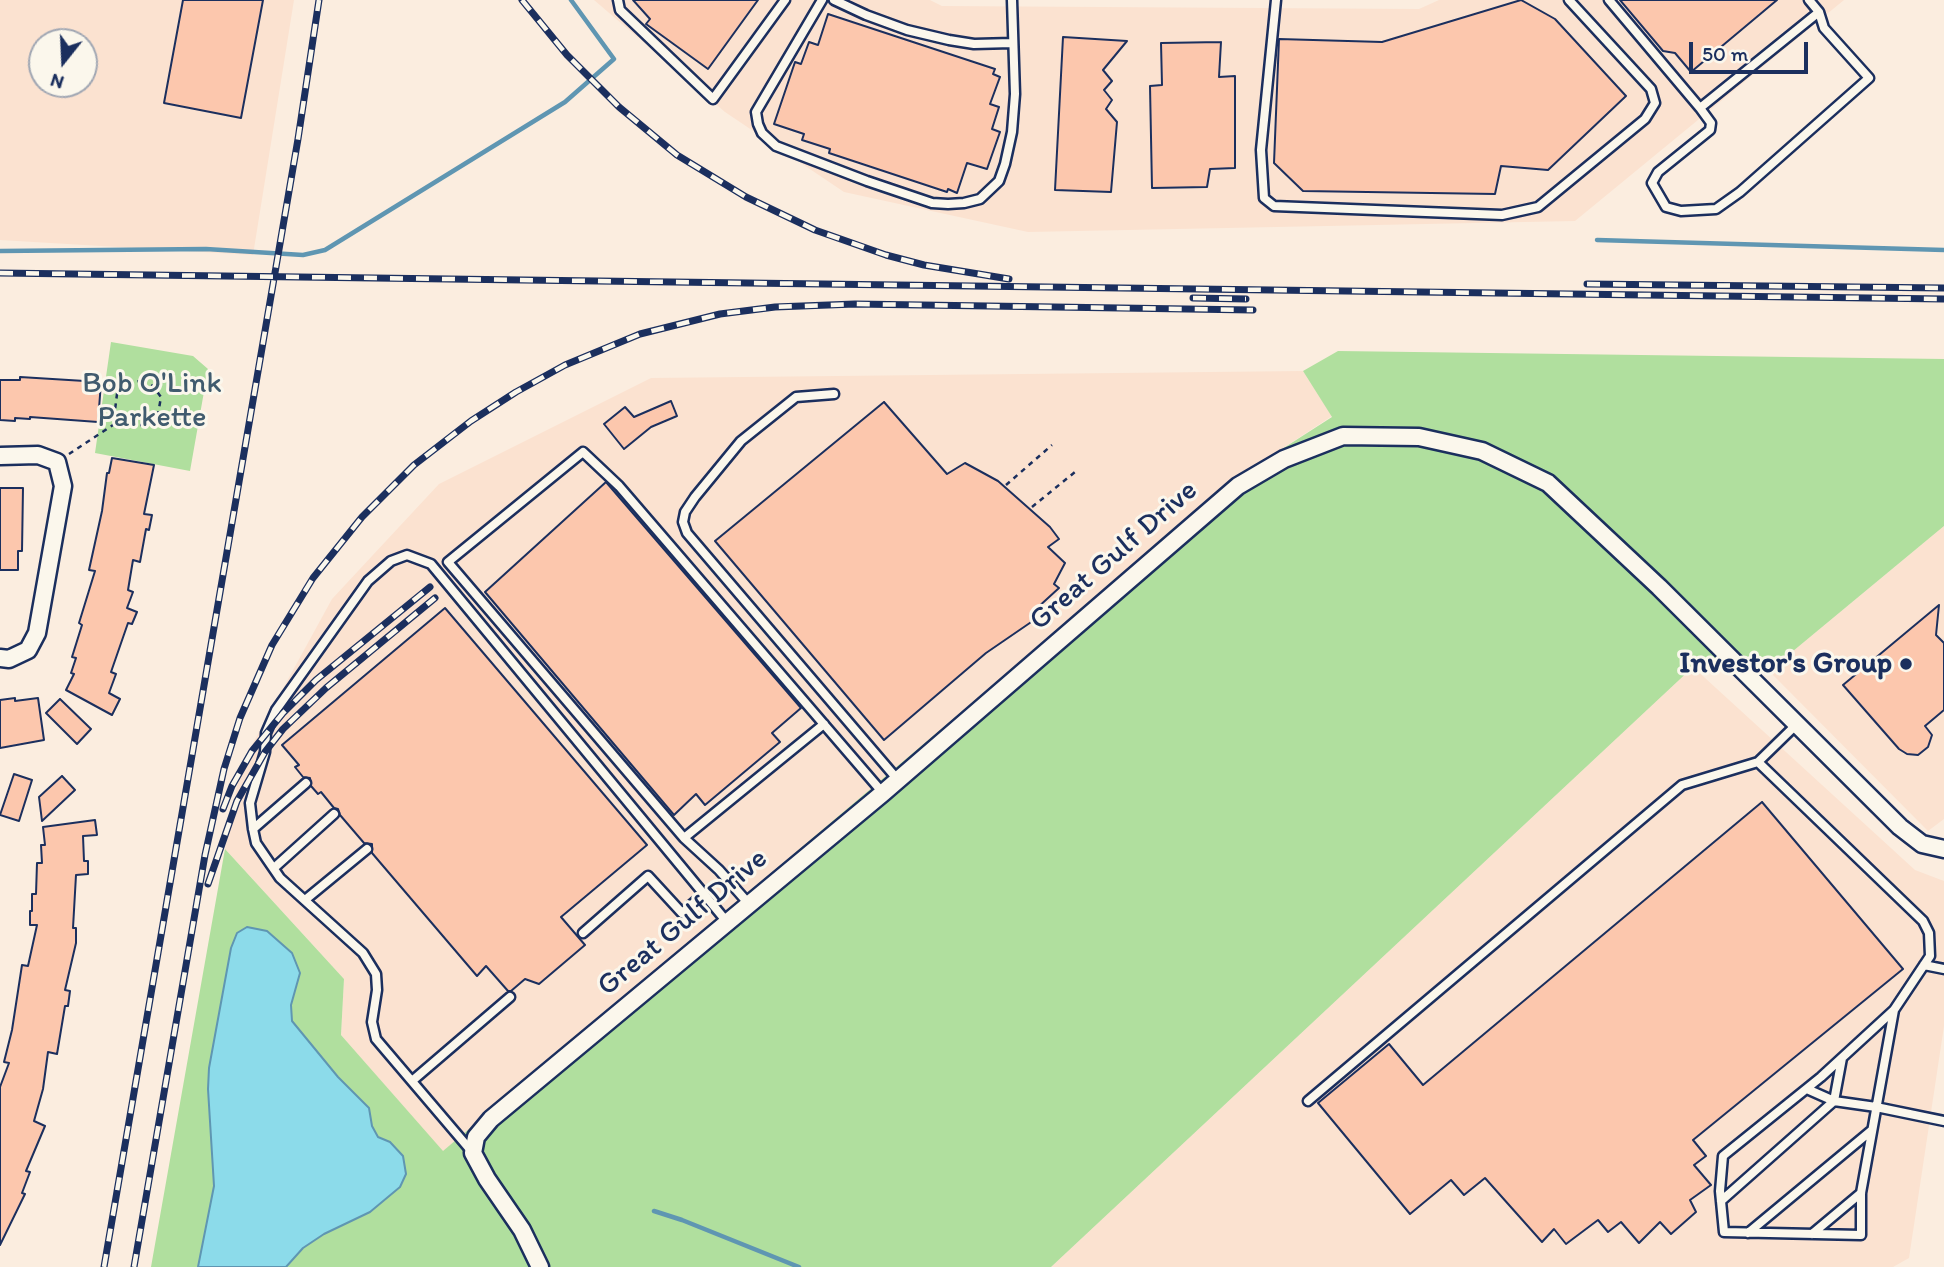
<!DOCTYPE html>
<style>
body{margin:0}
#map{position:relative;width:1944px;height:1267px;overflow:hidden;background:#fbeddf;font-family:Itim,sans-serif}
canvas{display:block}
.north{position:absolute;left:28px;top:28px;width:70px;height:70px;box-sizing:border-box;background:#fbf7ec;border:2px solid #a1a7b3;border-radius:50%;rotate:198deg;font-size:19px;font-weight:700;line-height:28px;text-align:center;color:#1b2f5e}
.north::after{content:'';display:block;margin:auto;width:24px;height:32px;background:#1b2f5e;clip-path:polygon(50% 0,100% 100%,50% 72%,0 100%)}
.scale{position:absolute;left:1689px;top:42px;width:119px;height:32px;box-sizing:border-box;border:4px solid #1b2f5e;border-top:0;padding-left:9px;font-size:21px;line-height:24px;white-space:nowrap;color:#1b2f5e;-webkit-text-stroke:5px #fbf7ec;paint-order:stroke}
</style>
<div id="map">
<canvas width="1944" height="1267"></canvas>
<div class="north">N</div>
<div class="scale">50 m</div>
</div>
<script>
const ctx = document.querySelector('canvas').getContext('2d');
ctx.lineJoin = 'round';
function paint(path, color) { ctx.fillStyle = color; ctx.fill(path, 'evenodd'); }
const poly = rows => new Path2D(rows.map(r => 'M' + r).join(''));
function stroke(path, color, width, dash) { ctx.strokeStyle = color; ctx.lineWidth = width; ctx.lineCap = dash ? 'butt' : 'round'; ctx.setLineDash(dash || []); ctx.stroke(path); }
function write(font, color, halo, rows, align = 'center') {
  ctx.font = font + ' Itim,sans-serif'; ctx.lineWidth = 6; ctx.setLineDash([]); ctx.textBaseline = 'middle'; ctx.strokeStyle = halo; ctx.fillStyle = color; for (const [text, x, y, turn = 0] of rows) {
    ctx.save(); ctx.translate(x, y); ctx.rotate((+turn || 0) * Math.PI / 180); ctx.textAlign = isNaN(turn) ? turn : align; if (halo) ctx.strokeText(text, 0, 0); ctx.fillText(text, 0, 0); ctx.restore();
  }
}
paint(poly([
 [0,0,294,0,253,255,0,240],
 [42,42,84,42,84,84,42,84],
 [594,0,930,0,942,6,1419,9,1439,0,1844,0,1575,221,1028,232,844,192,725,112],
 [1303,371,1332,416,1240,476,443,1152,341,1035,344,979,225,849,241,765,332,599,439,484,651,378],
 [1944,526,1944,819,1928,831,1769,671],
 [1693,667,1915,870,1944,881,1944,1026,1909,1258,1893,1267,1051,1267]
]), '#fbe2d0');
paint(poly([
 [111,342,193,356,208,369,190,471,95,453],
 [1338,351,1944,359,1944,526,1769,671,1693,667,1051,1267,151,1267,225,849,344,979,341,1035,443,1151,1240,476,1332,417,1303,371]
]), '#b0df9e');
const water = poly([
 [247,927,267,931,292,953,300,973,291,1005,292,1021,338,1077,369,1108,372,1126,378,1137,390,1142,403,1156,406,1174,400,1187,370,1212,324,1234,303,1248,286,1267,198,1267,214,1186,208,1089,209,1068,231,948,237,933,247,927]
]);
paint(water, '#8cdbea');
stroke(water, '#5f96b2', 2);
stroke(poly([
 [1597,240,1944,250],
 [0,251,206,249,303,255,325,250,565,102,614,59,571,0],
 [654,1211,682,1220,799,1267]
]), '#5f96b2', 4.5);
const building = poly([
 [183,0,263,0,241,118,164,103,183,0],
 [633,0,758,0,708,69,646,24,650,19,633,0],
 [1521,0,1555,19,1626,96,1548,170,1501,166,1495,194,1303,191,1274,163,1279,39,1382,42,1521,0],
 [1620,0,1777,0,1691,72,1675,53,1663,51,1620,0],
 [828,14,995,69,993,74,1000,77,990,104,999,107,992,129,1000,132,987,169,967,163,957,193,948,189,947,192,829,153,830,149,802,140,804,134,774,124,795,62,801,64,809,42,818,45,828,14],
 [1063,37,1127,41,1103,70,1112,81,1104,90,1112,100,1106,109,1117,122,1111,192,1055,190,1063,37],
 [1221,42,1219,77,1235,76,1235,168,1210,169,1207,187,1152,188,1150,86,1162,85,1161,43,1221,42],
 [20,377,101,382,98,422,30,417,30,419,15,418,15,421,0,420,0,380,20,380,20,377],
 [671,401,677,416,651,427,624,449,604,424,625,407,634,417,671,401],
 [884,402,947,474,965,463,998,481,1050,527,1059,539,1048,547,1065,563,1054,584,1059,588,1036,609,1040,616,986,653,884,740,715,541,884,402],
 [112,458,154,465,144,514,152,515,149,530,146,529,140,562,133,560,128,590,133,592,127,608,137,612,132,624,128,623,111,672,116,674,109,693,120,699,112,715,66,690,74,674,71,673,76,658,72,657,82,625,79,623,95,571,89,570,102,511,107,473,109,473,112,458],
 [606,482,801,708,772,733,780,742,705,805,696,794,674,815,485,592,606,482],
 [0,488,23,488,22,551,18,551,18,570,0,570,0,488],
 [1939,605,1936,635,1944,643,1944,710,1925,726,1932,735,1928,747,1918,755,1907,754,1899,749,1843,685,1939,605],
 [445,608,647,845,561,917,585,945,539,984,525,979,511,991,508,991,486,966,477,976,372,853,372,844,364,843,340,815,338,809,334,808,321,792,318,794,311,786,310,778,303,777,295,767,299,765,282,745,445,608],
 [15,698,15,701,38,698,44,740,0,748,0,700,15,698],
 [60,699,91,729,77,744,46,713,60,699],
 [14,774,32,780,19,821,0,815,14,774],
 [62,776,75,790,42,821,39,797,62,776],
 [1762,802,1903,969,1693,1140,1706,1156,1694,1165,1711,1185,1690,1200,1696,1212,1671,1234,1660,1222,1639,1243,1621,1222,1608,1232,1598,1220,1566,1244,1554,1229,1542,1242,1485,1178,1464,1195,1451,1180,1410,1214,1318,1103,1389,1044,1423,1085,1762,802],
 [95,820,97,835,83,836,84,861,88,861,88,874,76,875,73,928,76,928,76,943,65,990,70,991,68,1006,65,1006,57,1054,48,1052,43,1089,34,1121,45,1126,26,1171,30,1172,22,1193,25,1194,0,1245,0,1087,9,1063,4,1062,12,1030,22,965,28,966,37,925,30,925,30,911,32,911,32,894,36,894,37,863,42,863,41,845,45,845,43,827,95,820]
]);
paint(building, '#fcc7ad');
stroke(building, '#1b2f5e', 2);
const service = poly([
 [618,0,620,10,713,99,785,0],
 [822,0,756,112,758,124,762,133,776,146,867,181,932,203,948,204,964,203,980,199,999,181,1005,164,1012,132,1015,94,1012,0],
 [834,0,866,15,907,30,949,40,974,44,1012,43],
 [1276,0,1261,150,1264,198,1274,206,1502,215,1538,207,1645,119,1655,103,1651,89,1569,0],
 [1609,0,1700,108,1819,12,1809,0],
 [1700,108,1711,123,1710,130,1658,172,1652,183,1666,207,1681,211,1716,209,1740,192,1869,78,1824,28,1819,12],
 [834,394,796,397,741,441,695,497,685,512,683,522,687,533,898,780],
 [1797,724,1758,762,1923,921,1929,933,1930,956,1894,1010],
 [253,829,306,783],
 [684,838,824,724],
 [274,868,334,814],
 [305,900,367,849],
 [749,904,719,870,684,838,448,562,583,452,619,486,883,793],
 [583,933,648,876,682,913,704,894],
 [1924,965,1944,969],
 [1894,1010,1861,1193,1861,1235,1724,1232,1720,1191,1723,1156,1821,1077,1894,1010],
 [412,1081,510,997],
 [1807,1089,1834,1101,1842,1058],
 [1308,1101,1682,785,1758,762],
 [473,1153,376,1039,372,1022,377,990,376,974,363,953,280,878,256,843,253,829,250,803,265,752,266,733,276,710,368,581,391,561,407,555,431,564,727,922],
 [1721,1201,1834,1101,1876,1107,1944,1121],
 [1748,1233,1872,1130],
 [1812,1234,1861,1193]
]);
const minor = poly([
 [0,456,38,455,57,462,63,486,37,633,28,650,9,659,0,658],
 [540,1267,522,1230,487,1179,473,1153,476,1137,491,1119,883,793,1238,486,1284,459,1343,436,1419,437,1482,451,1548,483,1659,587,1900,827,1922,844,1944,849]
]);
stroke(service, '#1b2f5e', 13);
stroke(minor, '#1b2f5e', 21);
stroke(poly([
 [142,381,153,386,161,397,158,414,145,425,130,425,119,421,115,410,117,394,129,382,142,381],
 [69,454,119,421],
 [1006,485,1052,445],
 [1032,507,1075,472]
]), '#1b2f5e', 2.5, [5, 5]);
stroke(service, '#fbf7ec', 8);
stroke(minor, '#fbf7ec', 16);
const rail = poly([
 [522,0,567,55,619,107,677,155,746,197,815,230,886,255,924,265,1009,279],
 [0,273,1944,299],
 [1587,284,1944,288],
 [1193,298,1246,299],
 [223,809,232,786,252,751,283,713,316,680,430,587],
 [208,884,237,801,265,752,283,729,326,688,435,598],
 [104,1267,298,139,319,0],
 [134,1267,205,855,224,769,240,718,272,645,313,578,362,517,414,465,471,421,516,392,565,365,640,334,720,314,775,307,855,304,1253,310]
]);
stroke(rail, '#1b2f5e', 7);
stroke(rail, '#fbf7ec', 4.5, [13]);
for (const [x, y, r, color] of [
 [1906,664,7,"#1b2f5e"]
]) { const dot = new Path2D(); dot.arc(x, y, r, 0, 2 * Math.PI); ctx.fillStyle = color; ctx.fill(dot); stroke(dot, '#fbf7ec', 2.5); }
write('30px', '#405b6e', '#fbf7ec', [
 ["Bob O'Link",152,384],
 ["Parkette",152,418]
]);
write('30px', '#1b2f5e', '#fbf7ec', [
 ["Great Gulf Drive",1114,556,-41],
 ["Great Gulf Drive",683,923,-40]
]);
write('bold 30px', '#1b2f5e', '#fbf7ec', [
 ["Investor's Group",1892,664]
], 'right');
</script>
